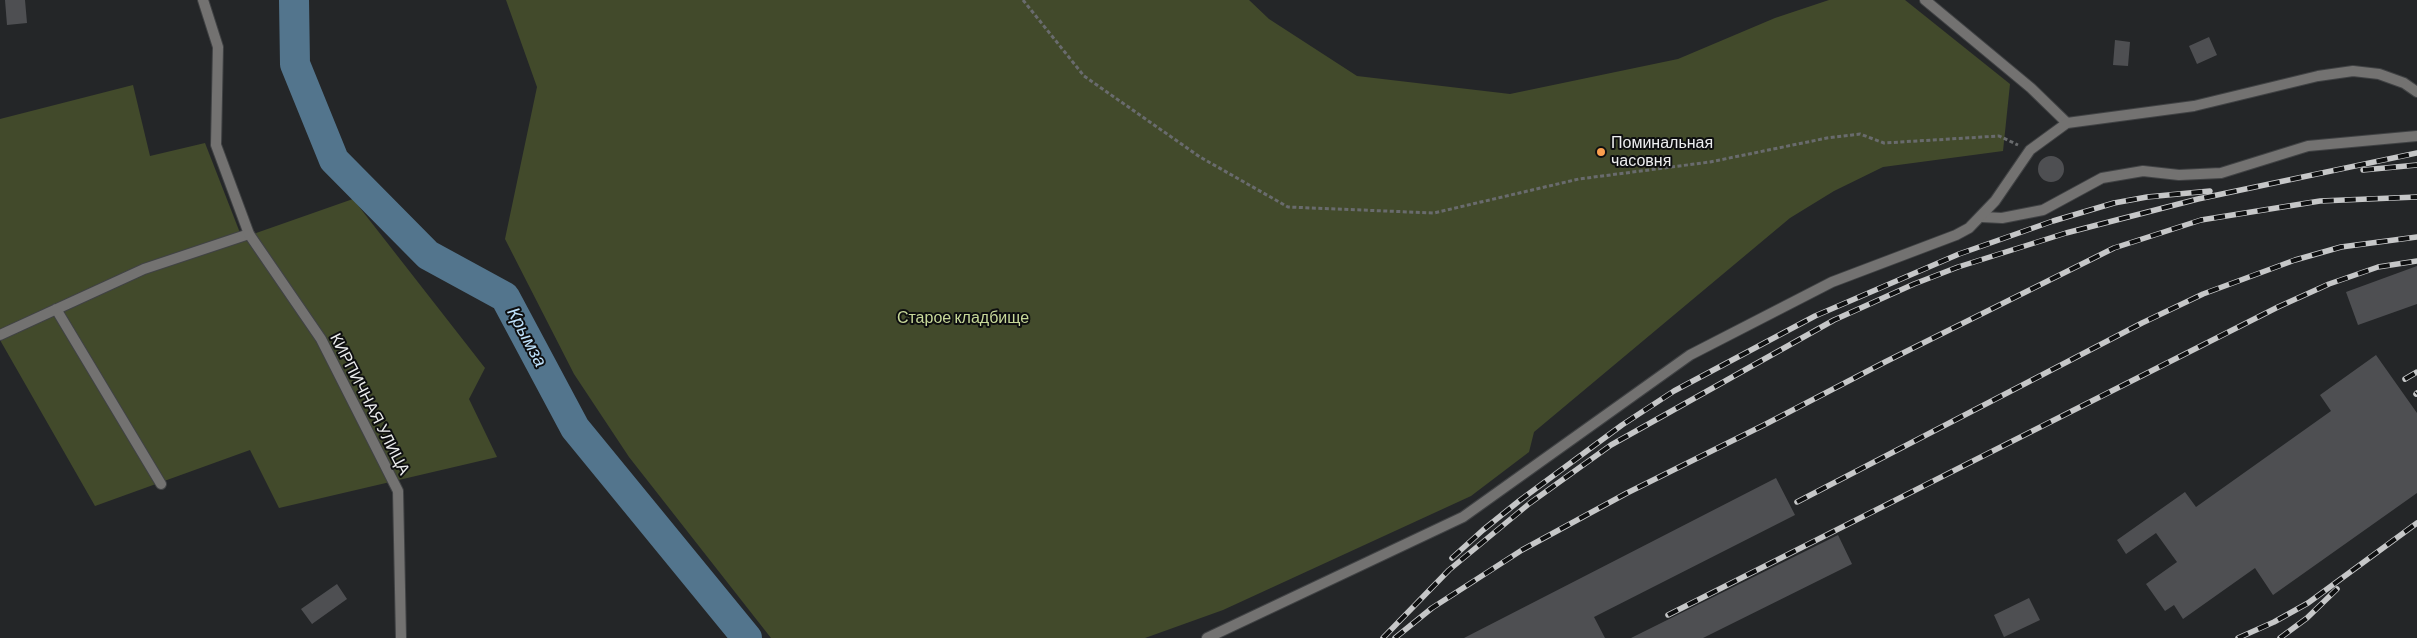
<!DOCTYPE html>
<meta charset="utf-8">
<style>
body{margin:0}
canvas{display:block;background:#242628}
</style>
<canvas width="2417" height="638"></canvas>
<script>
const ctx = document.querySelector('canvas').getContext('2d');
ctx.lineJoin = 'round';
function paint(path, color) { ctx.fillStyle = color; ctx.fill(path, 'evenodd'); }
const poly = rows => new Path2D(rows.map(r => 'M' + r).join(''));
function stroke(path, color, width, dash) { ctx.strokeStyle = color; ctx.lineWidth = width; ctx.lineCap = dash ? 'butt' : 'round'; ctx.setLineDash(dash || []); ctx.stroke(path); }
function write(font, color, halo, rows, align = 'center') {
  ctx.font = font + ' Barlow,sans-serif'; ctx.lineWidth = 4; ctx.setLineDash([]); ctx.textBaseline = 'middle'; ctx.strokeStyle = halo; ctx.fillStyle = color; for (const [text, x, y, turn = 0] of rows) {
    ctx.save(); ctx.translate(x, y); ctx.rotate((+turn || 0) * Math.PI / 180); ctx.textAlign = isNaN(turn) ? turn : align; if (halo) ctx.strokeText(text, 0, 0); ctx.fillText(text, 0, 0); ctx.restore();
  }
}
paint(poly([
 [506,0,1249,0,1269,19,1357,76,1510,94,1678,59,1775,18,1829,0,1905,0,2010,84,2003,151,1883,167,1834,191,1790,218,1534,432,1529,452,1471,496,1223,610,1145,638,771,638,629,457,574,374,505,239,537,87],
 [133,85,150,156,205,143,242,238,353,199,485,368,469,399,497,457,279,508,250,450,95,506,0,340,0,119]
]), '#424a2b');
stroke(poly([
 [294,0,295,64,334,160,428,255,505,297,575,428,747,638]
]), '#53758d', 30);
paint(poly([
 [5,0,25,0,27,23,7,25],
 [2209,37,2217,55,2197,64,2189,46],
 [2115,40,2130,42,2128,66,2113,65],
 '2038 169a13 13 0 1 1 26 0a13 13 0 1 1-26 0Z',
 [2417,266,2417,304,2358,325,2346,292],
 [2376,355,2417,413,2417,493,2273,595,2255,568,2183,619,2174,605,2165,611,2146,584,2177,562,2156,533,2126,554,2117,540,2185,492,2196,507,2331,411,2320,395],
 [1776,478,1795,515,1594,617,1605,638,1464,638],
 [1838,535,1852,564,1703,638,1631,638],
 [337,584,347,599,312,624,301,609],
 [2029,598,2040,620,2004,637,1994,615]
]), '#4e4f52');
const service = poly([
 [1982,217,2002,218,2043,210,2102,178,2143,171,2179,175,2221,173,2308,146,2417,136],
 [56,309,161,484],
 [0,335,144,269,249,234]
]);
const minor = poly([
 [203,0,218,47,216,145,249,234,321,339,398,491,401,638],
 [1925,0,2031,88,2067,123]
]);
const tertiary = poly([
 [1207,638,1463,517,1690,355,1832,282,1956,235,1969,228,1995,201,2030,150,2067,123,2194,106,2318,76,2353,71,2379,74,2404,83,2417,92]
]);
stroke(service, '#404244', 12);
stroke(minor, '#404244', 12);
stroke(tertiary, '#404244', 12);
stroke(poly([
 [1023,0,1084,76,1200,157,1288,207,1434,213,1579,179,1710,162,1827,138,1860,134,1884,143,1999,136,2018,145]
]), '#696b6d', 3, [4, 2.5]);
stroke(service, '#737271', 10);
stroke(minor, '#737271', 10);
stroke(tertiary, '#737271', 10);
const rail = poly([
 [2363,170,2417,165],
 [2405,379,2417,372],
 [2416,394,2417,393],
 [1797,502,2142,323,2203,294,2295,260,2341,247,2417,237],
 [1452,558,1483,530,1519,501,1622,425,1674,391,1815,316,1959,254,2053,221,2114,203,2147,197,2210,191],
 [1668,615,2278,307,2329,284,2378,267,2417,261],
 [1383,638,1449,570,1530,503,1611,445,1834,320,1914,284,1958,267,2066,233,2198,199,2417,153],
 [1395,638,1432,608,1522,550,1627,493,1764,425,1885,362,2114,248,2201,220,2320,201,2417,197],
 [2238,638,2274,622,2308,603,2417,523],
 [2280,638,2307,618,2337,589]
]);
stroke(rail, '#c6c7c8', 5.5);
stroke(rail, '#0e0f10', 4, [11]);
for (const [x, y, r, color] of [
 [1601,152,5,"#fa9f4e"]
]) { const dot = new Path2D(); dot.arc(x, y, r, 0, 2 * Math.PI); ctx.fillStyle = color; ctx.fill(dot); stroke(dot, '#0e0f10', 2); }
write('16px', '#edeeef', '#0e0f10', [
 ["Поминальная",1611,143],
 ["часовня",1611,161]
], 'left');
write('16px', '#c7d899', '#0e0f10', [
 ["Старое кладбище",963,318]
]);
write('16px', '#edeeef', '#0e0f10', [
 ["КИРПИЧНАЯ УЛИЦА",370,404,63]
]);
write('italic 18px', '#bee1fb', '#0e0f10', [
 ["Крымза",527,337,62]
]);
</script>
